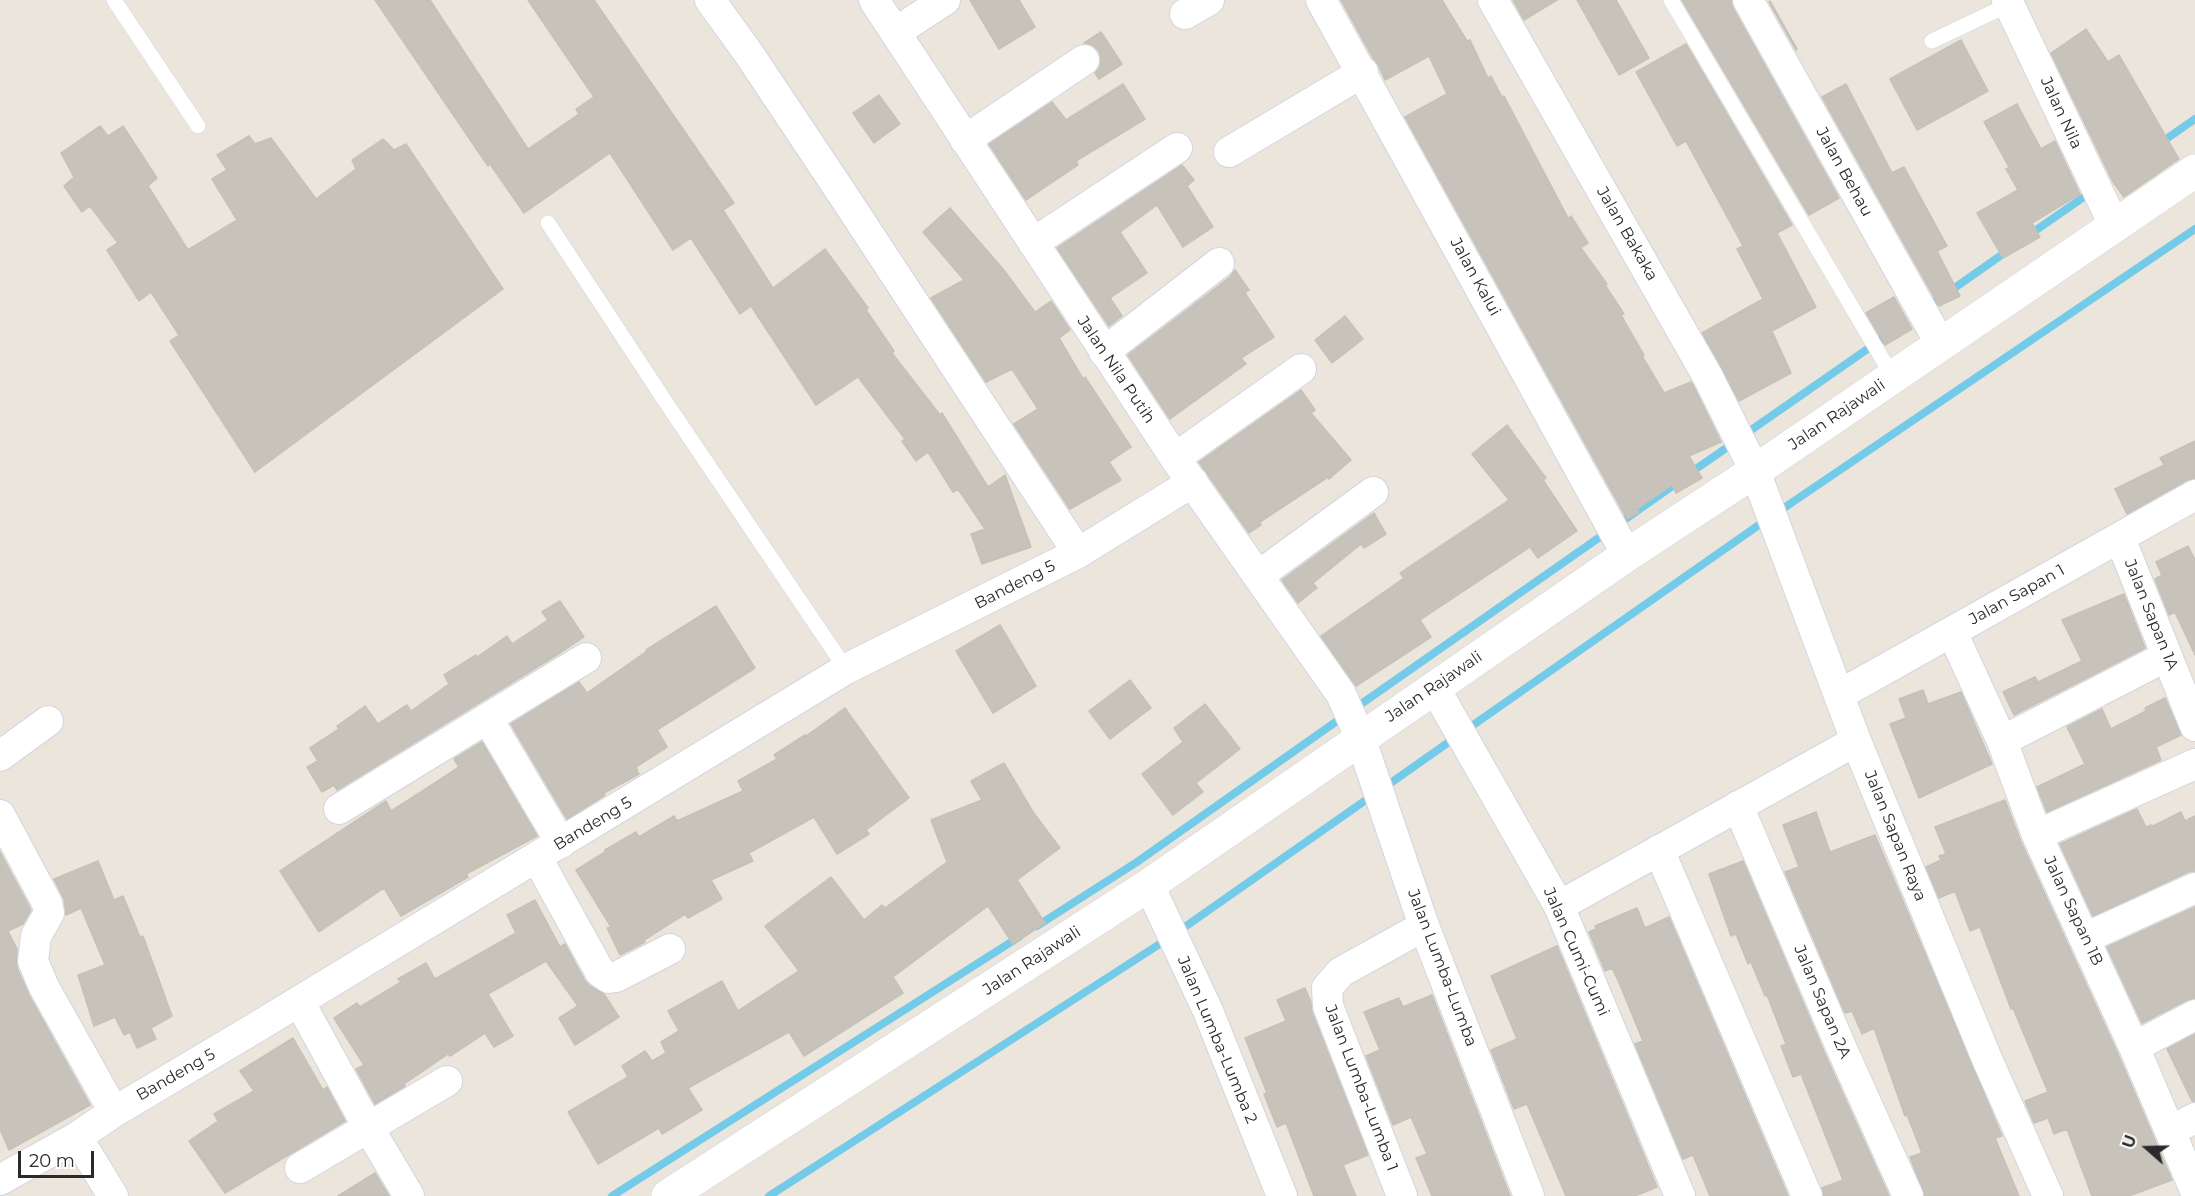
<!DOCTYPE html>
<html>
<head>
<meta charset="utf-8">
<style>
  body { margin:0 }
  #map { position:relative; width:2195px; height:1196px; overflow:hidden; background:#ebe5dc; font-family:Montserrat,sans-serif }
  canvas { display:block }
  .north { position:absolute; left:2117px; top:1118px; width:60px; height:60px; -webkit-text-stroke:4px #fff; paint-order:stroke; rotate:290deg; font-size:16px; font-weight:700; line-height:24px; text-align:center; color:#2a2a2a }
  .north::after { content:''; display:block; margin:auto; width:21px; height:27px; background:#2a2a2a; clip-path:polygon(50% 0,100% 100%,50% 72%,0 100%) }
  .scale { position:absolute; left:18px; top:1151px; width:76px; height:27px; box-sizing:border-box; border:3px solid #2a2a2a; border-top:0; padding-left:8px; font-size:18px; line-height:21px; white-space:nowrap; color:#2a2a2a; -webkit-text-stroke:4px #fff; paint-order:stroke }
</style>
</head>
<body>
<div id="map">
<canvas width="2195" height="1196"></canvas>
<div class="north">U</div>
<div class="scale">20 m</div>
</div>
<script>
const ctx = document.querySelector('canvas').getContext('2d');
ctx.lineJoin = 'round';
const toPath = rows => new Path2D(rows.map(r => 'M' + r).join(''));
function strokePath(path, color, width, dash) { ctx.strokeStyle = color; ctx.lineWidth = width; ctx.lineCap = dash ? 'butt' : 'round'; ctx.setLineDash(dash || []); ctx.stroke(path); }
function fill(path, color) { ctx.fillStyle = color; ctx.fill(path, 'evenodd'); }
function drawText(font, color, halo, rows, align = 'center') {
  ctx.font = font + ' Montserrat,sans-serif'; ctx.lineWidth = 4.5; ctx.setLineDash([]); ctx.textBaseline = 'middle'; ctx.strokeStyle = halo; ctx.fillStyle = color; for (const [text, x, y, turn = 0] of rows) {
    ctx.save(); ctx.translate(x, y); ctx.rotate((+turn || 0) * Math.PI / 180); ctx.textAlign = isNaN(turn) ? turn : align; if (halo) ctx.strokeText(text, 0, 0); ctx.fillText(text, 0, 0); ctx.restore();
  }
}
strokePath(toPath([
  [2159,144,2195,119],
  [2029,235,2091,192],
  [1926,308,2010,249],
  [1744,435,1889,334],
  [1690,473,1735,442],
  [1778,512,2195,229],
  [1617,525,1681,480],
  [1354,709,1607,532],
  [1466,730,1766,520],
  [1385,787,1456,737],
  [1037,926,1137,862,1344,716],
  [1179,931,1373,795],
  [612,1196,1019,937],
  [769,1196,1169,938]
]), '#74cbe9', 8);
const building = toPath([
  [375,0,430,0,528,149,579,114,576,109,594,97,528,0,594,0,734,203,723,210,773,288,825,249,868,308,866,310,894,351,892,353,940,415,942,413,988,487,1005,475,1031,547,982,564,971,534,985,529,958,489,953,492,928,452,916,461,902,441,905,439,858,377,816,405,751,306,740,314,691,238,673,250,610,153,524,213,490,164,488,166,375,0],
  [970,0,1019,0,1035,27,999,49,970,0],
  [1341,0,1442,0,1467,41,1470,40,1488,78,1491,76,1502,97,1504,96,1568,218,1571,216,1588,243,1581,248,1607,284,1605,285,1624,314,1621,315,1644,355,1642,356,1664,393,1691,382,1693,385,1721,442,1689,456,1702,478,1676,493,1672,485,1637,509,1639,512,1627,519,1405,117,1447,94,1429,56,1385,80,1378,64,1373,58,1341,0],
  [1513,0,1557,0,1524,20,1513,0],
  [1577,0,1616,0,1649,58,1619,75,1577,0],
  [1682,0,1731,0,1733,8,1839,198,1809,215,1682,0],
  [1770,1,1797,49,1796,50,1769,2,1770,1],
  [2086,29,2108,62,2119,55,2179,159,2124,197,2113,182,2051,53,2086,29],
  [1101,32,1122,64,1099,79,1095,73,1100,67,1101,59,1099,51,1092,45,1084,43,1101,32],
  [1961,40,1988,91,1917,130,1890,79,1961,40],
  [1686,44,1792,225,1777,233,1816,307,1772,331,1791,373,1739,401,1702,333,1763,299,1737,249,1743,246,1686,141,1677,146,1636,72,1686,44],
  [1123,84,1145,119,1076,161,1078,165,1026,200,989,144,1052,102,1066,120,1123,84],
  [1846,84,1892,173,1904,167,1947,246,1937,251,1960,296,1939,306,1822,97,1846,84],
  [879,95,900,124,874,143,853,113,879,95],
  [2017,104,2041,149,2055,141,2080,194,2032,223,2040,237,2003,258,1977,213,2018,190,2006,169,2009,167,1984,122,2017,104],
  [100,126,108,136,123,126,157,178,148,186,188,250,237,220,212,179,227,170,217,155,249,136,255,144,271,138,316,199,356,169,352,160,383,139,394,150,406,144,503,289,255,472,170,341,179,335,151,292,139,301,107,250,118,243,90,206,82,212,64,186,74,177,61,153,100,126],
  [1182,165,1194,180,1187,186,1213,227,1183,247,1157,205,1120,232,1147,273,1110,298,1122,316,1109,326,1057,248,1182,165],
  [950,208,1003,269,1035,312,1051,301,1070,330,1059,338,1083,379,1085,377,1131,447,1109,462,1121,480,1070,509,1014,424,1038,409,1012,369,986,382,931,298,964,280,923,232,950,208],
  [1235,270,1249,290,1245,293,1274,337,1241,358,1246,364,1170,419,1128,355,1230,277,1235,270],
  [1894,297,1912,329,1885,345,1866,313,1894,297],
  [1345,316,1363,339,1332,363,1315,340,1345,316],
  [1301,390,1315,410,1311,413,1351,460,1329,479,1328,477,1260,522,1261,525,1249,533,1199,462,1301,390],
  [1507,425,1546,478,1543,480,1577,531,1538,558,1530,547,1420,620,1431,637,1356,686,1321,636,1404,578,1400,573,1509,500,1472,454,1507,425],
  [2195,441,2195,478,2187,480,2127,514,2115,489,2164,465,2160,458,2195,441],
  [1374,513,1386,534,1364,548,1361,544,1313,583,1317,588,1298,603,1282,580,1374,513],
  [2188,546,2195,560,2195,655,2175,612,2169,615,2155,579,2162,575,2156,562,2188,546],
  [2124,594,2145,648,2014,715,2003,692,2035,677,2038,682,2082,661,2062,620,2124,594],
  [560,601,584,637,560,653,337,790,334,785,322,792,307,767,318,761,310,748,339,729,337,726,365,706,378,724,407,705,411,711,449,684,444,675,476,655,477,657,507,636,512,644,548,620,542,612,560,601],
  [716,606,755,668,657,730,667,747,636,767,639,774,604,793,605,795,567,819,511,724,579,682,587,693,647,651,646,650,716,606],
  [1000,625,1036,686,993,713,956,651,1000,625],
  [1130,680,1151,708,1110,739,1089,711,1130,680],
  [1923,690,1928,704,1961,692,1992,764,1919,798,1890,724,1906,718,1899,699,1923,690],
  [2165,698,2181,735,2156,747,2161,760,2047,812,2037,787,2085,764,2067,727,2102,709,2111,729,2146,711,2145,708,2165,698],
  [1205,704,1240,749,1196,783,1203,792,1173,815,1142,774,1183,742,1174,728,1205,704],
  [845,708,909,798,866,830,869,834,837,854,814,817,749,853,753,861,711,880,722,899,688,918,685,914,644,940,645,942,620,955,607,928,611,927,576,870,605,852,605,850,636,832,639,837,674,816,677,821,743,791,738,781,777,759,774,755,805,735,806,736,845,708],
  [482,742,537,836,466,874,468,877,401,916,384,888,319,932,280,871,386,801,391,811,424,790,459,767,454,759,482,742],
  [1004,763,1033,812,1060,848,1017,880,1045,923,1013,944,988,906,893,977,903,993,804,1056,789,1032,688,1088,702,1110,662,1134,659,1128,598,1164,568,1112,628,1077,622,1066,645,1051,652,1061,666,1053,661,1042,679,1031,668,1011,722,981,738,1011,799,971,765,926,831,877,864,920,882,905,885,908,947,862,931,820,982,800,971,781,1004,763],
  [2005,800,2021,842,2118,1054,2172,1180,2129,1196,2092,1196,2067,1129,2054,1134,2048,1118,2034,1123,2025,1101,2048,1092,2013,1008,2011,1009,1980,927,1970,931,1955,891,1939,898,1926,867,1941,860,1939,856,1946,854,1935,827,2005,800],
  [2137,809,2146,827,2152,825,2153,826,2181,812,2185,821,2195,816,2195,871,2188,872,2093,916,2060,844,2137,809],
  [1816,812,1830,852,1875,835,2002,1136,1995,1138,2019,1196,1925,1196,1910,1157,1922,1153,1907,1115,1905,1116,1874,1028,1862,1034,1852,1011,1845,1013,1785,872,1799,867,1783,825,1816,812],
  [0,852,31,910,23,924,8,931,17,949,17,968,29,995,90,1105,9,1150,0,1129,0,852],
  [98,861,114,900,123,896,140,937,143,936,172,1016,151,1028,156,1039,137,1048,130,1032,124,1035,115,1017,94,1026,78,975,105,965,81,908,66,915,64,899,54,879,98,861],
  [1743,861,1825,1054,1889,1196,1824,1196,1822,1188,1843,1180,1801,1074,1793,1077,1781,1046,1786,1044,1767,995,1765,996,1751,962,1748,964,1736,934,1731,936,1709,874,1743,861],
  [535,900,560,947,565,944,585,981,590,986,604,994,619,1017,575,1045,559,1018,578,1006,546,961,488,994,513,1036,494,1047,485,1033,450,1056,448,1054,404,1084,405,1086,375,1104,356,1069,364,1065,334,1018,357,1003,360,1007,401,982,398,979,426,963,435,979,516,933,507,915,535,900],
  [2195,907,2195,998,2187,1000,2142,1023,2107,947,2195,907],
  [1637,908,1645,928,1669,917,1788,1196,1710,1196,1693,1155,1683,1159,1635,1044,1643,1041,1620,985,1612,968,1605,971,1589,932,1596,929,1595,926,1637,908],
  [1557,946,1657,1187,1635,1196,1566,1196,1527,1104,1514,1109,1491,1050,1517,1039,1491,976,1557,946],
  [1305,988,1311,1002,1312,1012,1368,1155,1343,1165,1356,1196,1314,1196,1286,1123,1277,1127,1264,1094,1267,1093,1245,1038,1286,1021,1277,1000,1305,988],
  [1432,995,1510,1196,1432,1196,1416,1158,1427,1154,1411,1117,1393,1125,1366,1056,1380,1050,1364,1012,1399,998,1403,1007,1432,995],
  [2195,1034,2195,1101,2192,1101,2167,1049,2195,1034],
  [293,1038,323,1090,327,1087,345,1121,225,1193,189,1141,218,1121,214,1114,254,1091,240,1071,293,1038],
  [375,1173,389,1196,338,1196,375,1173]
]);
fill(building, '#c7c3bb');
strokePath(building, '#c6c1b6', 1.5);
const lane = toPath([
  [114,0,198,126],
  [1671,0,1893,377],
  [1932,41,2010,4],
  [548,223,667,404,846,669]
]);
const street = toPath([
  [710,0,749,54,843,195,1078,553],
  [874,0,1175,458,1341,694,1360,737,1424,926,1529,1196],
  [1321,0,1627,555],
  [1493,0,1708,377,1755,471,1856,741,1987,1059,2048,1196],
  [1748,0,1940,343],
  [2007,0,2115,227],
  [1185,14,1209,0],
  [896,32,945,0],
  [965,140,1084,60],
  [1229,152,1363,72],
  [1033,243,1177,148],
  [1104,352,1219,263],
  [1175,458,1301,369],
  [2120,538,2195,726],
  [1258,576,1373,492],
  [1952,632,2002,741,2037,835,2134,1047,2195,1190],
  [1434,687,1559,906,1680,1196],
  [1839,695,2195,495],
  [488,719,561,843],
  [2002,741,2167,656],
  [0,756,48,721],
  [1738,806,1841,1047,1908,1196],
  [339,809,586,658],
  [0,815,47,903,49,913,36,936,33,961,44,987,114,1112],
  [2037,835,2195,764],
  [1659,850,1807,1196],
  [537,858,600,972,609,978,616,977,670,949],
  [1149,885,1208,1011,1282,1196],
  [1559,906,1856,741],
  [2085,938,2195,888],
  [299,1001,368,1127,409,1196],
  [2134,1047,2195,1015],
  [2170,1131,2195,1118],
  [77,1137,113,1196],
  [300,1168,447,1081],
  [0,1180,77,1137,114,1112,255,1028,846,669,1078,553,1193,482],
  [1402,1196,1328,1006,1327,988,1341,972,1424,926]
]);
const secondary = toPath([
  [668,1196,1149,885,1627,555,1755,471,2195,171]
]);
strokePath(lane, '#d2d5e2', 16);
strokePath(street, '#d2d5e2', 32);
strokePath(secondary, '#d2d5e2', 34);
strokePath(lane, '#fff', 15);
strokePath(street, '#fff', 30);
strokePath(secondary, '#fff', 33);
drawText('16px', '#2a2a2a', '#fff', [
  ["Jalan Nila",2061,113,65],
  ["Jalan Behau",1844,172,61],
  ["Jalan Bakaka",1627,234,60],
  ["Jalan Kalui",1475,277,61],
  ["Jalan Nila Putih",1116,370,56],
  ["Jalan Rajawali",1837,415,-34],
  ["Bandeng 5",1015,585,-27],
  ["Jalan Sapan 1",2017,595,-29],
  ["Jalan Sapan 1A",2151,615,68],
  ["Jalan Rajawali",1434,687,-34],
  ["Bandeng 5",593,824,-31],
  ["Jalan Sapan Raya",1895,836,68],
  ["Jalan Sapan 1B",2073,911,65],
  ["Jalan Cumi-Cumi",1576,952,66],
  ["Jalan Rajawali",1032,961,-33],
  ["Jalan Lumba-Lumba",1442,968,69],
  ["Jalan Sapan 2A",1822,1002,67],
  ["Jalan Lumba-Lumba 2",1217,1040,67],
  ["Bandeng 5",176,1075,-30],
  ["Jalan Lumba-Lumba 1",1361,1088,69]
]);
</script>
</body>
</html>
